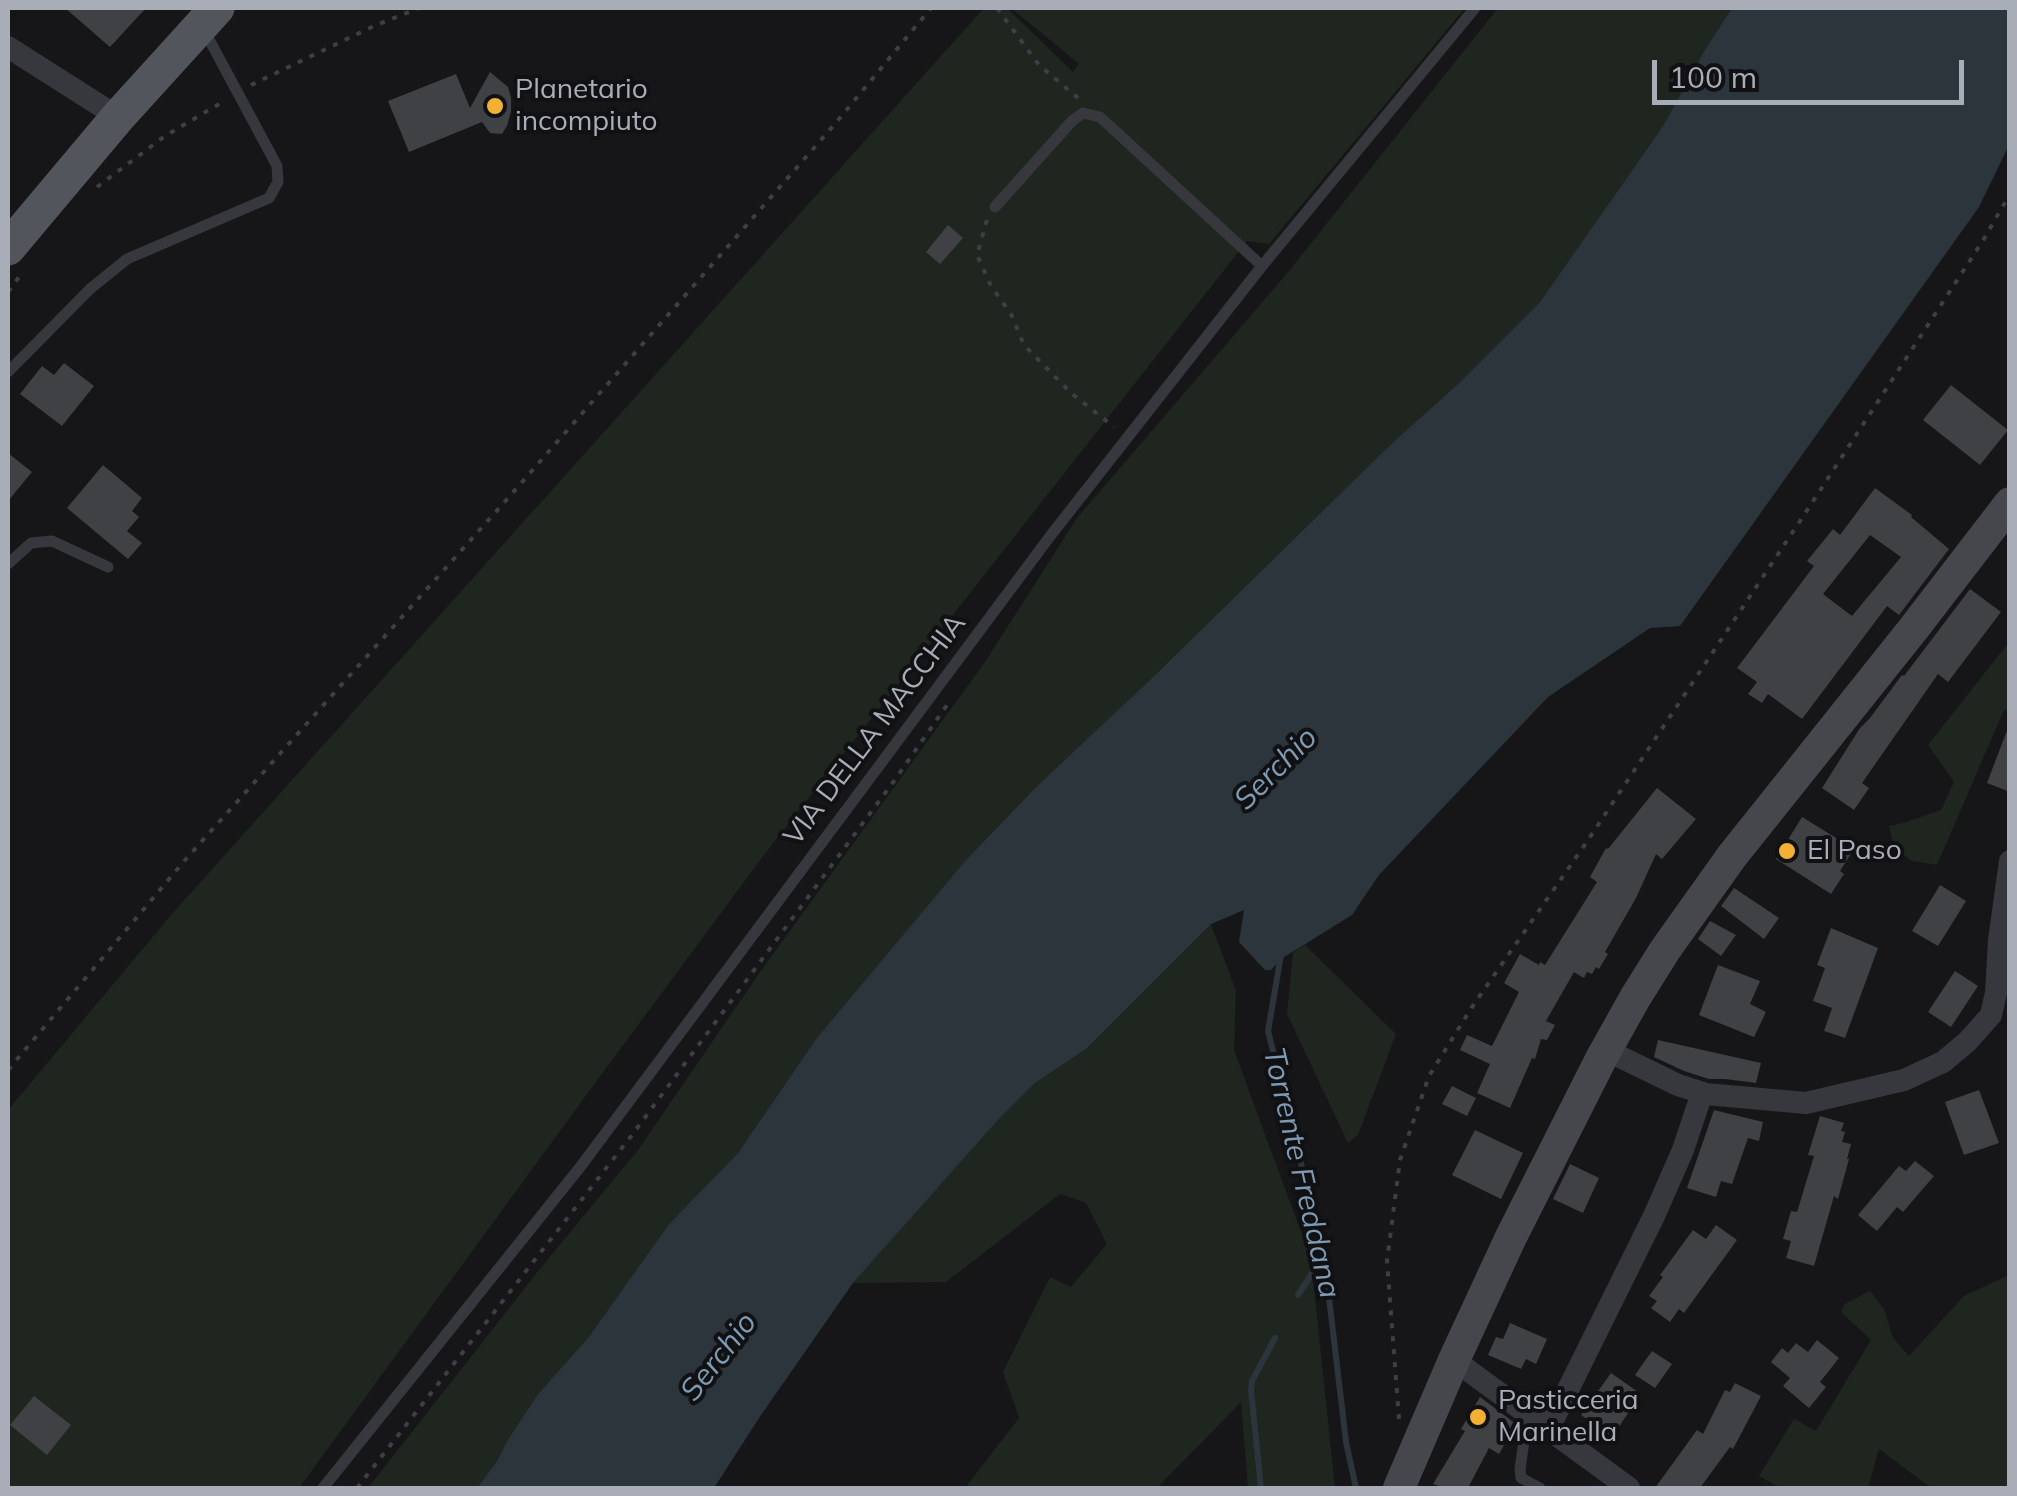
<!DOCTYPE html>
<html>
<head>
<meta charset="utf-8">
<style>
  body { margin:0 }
  #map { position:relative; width:2017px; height:1496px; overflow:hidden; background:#161618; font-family:Mulish,sans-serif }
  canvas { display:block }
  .frame { position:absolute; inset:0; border:10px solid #a8adb8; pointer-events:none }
  .scale { position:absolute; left:1652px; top:60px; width:312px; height:45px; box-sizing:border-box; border:5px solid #a8adb8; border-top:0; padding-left:12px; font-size:30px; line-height:35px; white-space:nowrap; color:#a8adb8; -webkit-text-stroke:8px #111113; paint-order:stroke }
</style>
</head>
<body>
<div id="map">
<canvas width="2017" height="1496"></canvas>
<div class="frame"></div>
<div class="scale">100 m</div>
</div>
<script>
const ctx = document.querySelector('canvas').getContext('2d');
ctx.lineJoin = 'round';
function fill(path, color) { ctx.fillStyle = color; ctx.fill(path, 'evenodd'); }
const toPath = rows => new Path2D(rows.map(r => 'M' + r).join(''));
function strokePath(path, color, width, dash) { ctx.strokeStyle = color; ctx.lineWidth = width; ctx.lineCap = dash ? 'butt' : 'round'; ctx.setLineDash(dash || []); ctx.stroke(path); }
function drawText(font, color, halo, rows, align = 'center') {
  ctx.font = font + ' Mulish,sans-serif'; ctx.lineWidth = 8; ctx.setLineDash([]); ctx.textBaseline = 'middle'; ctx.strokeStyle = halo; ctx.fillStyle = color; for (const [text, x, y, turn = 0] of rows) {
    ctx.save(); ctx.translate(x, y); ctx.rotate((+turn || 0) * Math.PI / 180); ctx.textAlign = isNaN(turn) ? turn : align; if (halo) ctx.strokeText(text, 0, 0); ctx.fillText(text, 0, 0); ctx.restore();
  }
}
fill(toPath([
  [984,8,1007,8,1073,72,1079,64,1011,8,1465,8,1269,244,1247,241,767,851,601,1075,299,1488,8,1488,8,1110,171,915],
  [1498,8,1732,8,1706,48,1663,126,1540,302,1459,383,1390,445,1153,677,1037,786,965,861,816,1039,738,1153,669,1224,588,1338,538,1394,507,1441,497,1461,477,1488,368,1488,539,1270,638,1150,760,972,985,662,1077,518,1289,271],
  [2009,642,2009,709,2004,710,1937,865,1912,861,1894,848,1889,826,1906,822,1941,810,1954,782,1928,745],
  [1211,924,1236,991,1234,1050,1311,1259,1335,1488,1248,1488,1241,1402,1157,1488,965,1488,1019,1418,1003,1372,1050,1277,1071,1287,1107,1244,1086,1203,1060,1194,946,1282,853,1283,998,1120,1035,1083,1086,1049],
  [1305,945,1396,1034,1358,1135,1348,1143,1287,1014,1293,952],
  [2009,1275,2009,1488,1931,1488,1879,1449,1868,1488,1780,1488,1759,1476,1794,1419,1816,1431,1871,1340,1841,1312,1845,1304,1870,1291,1884,1309,1893,1338,1909,1356,1964,1296]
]), '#1e261f');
fill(toPath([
  [1732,8,2009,8,2009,145,1979,207,1680,626,1650,628,1548,697,1379,875,1352,915,1281,959,1271,970,1265,970,1239,942,1244,910,1211,924,1086,1049,1035,1083,998,1120,853,1283,761,1415,714,1488,477,1488,497,1461,507,1441,538,1394,588,1338,669,1224,738,1153,816,1039,965,861,1037,786,1153,677,1390,445,1459,383,1540,302,1663,126,1706,48]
]), '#2c353c');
strokePath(toPath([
  [1281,955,1268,1031,1324,1255,1346,1442,1356,1488],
  [1298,1295,1324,1255],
  [1261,1488,1251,1390,1252,1381,1275,1338]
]), '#2c353c', 6);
fill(toPath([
  [65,8,146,8,110,47],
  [490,72,508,87,511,98,511,111,507,126,502,134,490,133,482,122,409,152,388,101,456,74,470,108],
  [948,225,963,238,940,264,926,252],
  [64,363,94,386,62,426,20,394,42,366,54,375],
  [1951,385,2008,430,1980,465,1923,420],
  [8,453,32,472,8,501],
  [103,465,142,498,132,511,139,517,127,531,142,543,128,559,67,508],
  [1875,488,1912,515,1911,517,1949,549,1899,615,1887,606,1802,719,1768,694,1762,703,1748,694,1757,682,1737,668,1814,566,1807,561,1833,529,1840,535],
  [1870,535,1901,557,1852,616,1823,594],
  [1970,589,2001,612,1948,682,1938,674,1862,783,1869,788,1854,810,1822,788,1860,728,1870,718,1902,675,1904,676],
  [2008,728,2010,729,2010,792,1987,783],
  [1657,788,1696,819,1662,859,1656,854,1636,898,1605,952,1608,954,1599,969,1596,967,1592,974,1587,972,1584,978,1574,972,1546,1021,1555,1025,1547,1040,1541,1039,1535,1059,1532,1058,1510,1108,1477,1093,1490,1064,1460,1050,1467,1035,1492,1046,1519,992,1504,983,1520,954,1539,965,1540,962,1545,965,1597,882,1590,877,1606,848,1608,849],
  [1802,817,1854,849,1840,871,1844,874,1831,894,1776,859],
  [1940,885,1966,901,1938,946,1912,931],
  [1734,888,1779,918,1764,939,1721,906],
  [1710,921,1736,935,1721,956,1698,939],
  [1831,928,1878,948,1845,1038,1824,1031,1832,1008,1813,1001,1825,968,1817,965],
  [1718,965,1760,981,1750,1004,1766,1012,1754,1037,1699,1015],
  [1955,971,1978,986,1951,1027,1928,1012],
  [1658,1040,1761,1063,1756,1083,1725,1079,1709,1079,1684,1071,1654,1057],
  [1452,1086,1476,1098,1467,1116,1442,1104],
  [1979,1090,1999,1143,1964,1155,1945,1102],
  [1714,1110,1763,1122,1759,1141,1748,1138,1732,1184,1721,1181,1716,1197,1687,1188],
  [1820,1116,1844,1123,1841,1131,1845,1132,1842,1142,1851,1144,1847,1159,1849,1159,1838,1199,1834,1196,1814,1266,1786,1258,1791,1241,1783,1239,1791,1211,1797,1212,1814,1156,1808,1155],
  [1475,1130,1523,1153,1501,1199,1452,1175],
  [1915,1161,1934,1176,1903,1212,1897,1207,1877,1231,1858,1215,1899,1166,1906,1171],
  [1570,1164,1599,1178,1583,1213,1553,1199],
  [1716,1225,1737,1240,1684,1313,1679,1309,1670,1322,1651,1308,1657,1301,1649,1296,1663,1277,1660,1275,1693,1230,1706,1239],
  [1510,1323,1547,1339,1536,1364,1526,1359,1521,1369,1488,1355,1496,1337,1503,1339],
  [1817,1340,1839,1358,1820,1382,1826,1387,1809,1408,1783,1386,1790,1378,1771,1362,1782,1348,1788,1353,1796,1343,1808,1352],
  [1652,1351,1672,1364,1655,1388,1635,1375],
  [1611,1373,1641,1394,1612,1437,1581,1415],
  [1735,1383,1761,1396,1733,1449,1730,1447,1700,1488,1655,1488,1697,1430,1703,1434,1725,1390,1730,1392],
  [34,1396,71,1425,47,1455,10,1425],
  [1480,1397,1516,1424,1499,1454,1489,1448,1468,1488,1444,1488,1433,1484,1465,1431,1461,1429]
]), '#404145');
strokePath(toPath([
  [997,8,1039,65,1078,98],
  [251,85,374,26,419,8],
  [97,187,165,136,226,100],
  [987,220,977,255,991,286,1011,314,1024,345,1071,393,1114,427],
  [8,292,22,273],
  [8,1070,186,859,509,497,834,125,931,8],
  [1399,1419,1387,1261,1400,1160,1429,1076,1472,1007,1584,846,1804,515,1982,242,2010,194],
  [357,1488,632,1135,894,781,947,705]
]), '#3d3f44', 4, [5, 8]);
strokePath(toPath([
  [995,207,1072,121,1083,113,1100,117,1262,266],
  [8,372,90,289,127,259,269,198,278,182,277,166,203,28],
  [8,564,31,543,52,541,108,567],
  [1531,1417,1525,1434,1520,1469,1521,1478,1540,1488],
  [323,1488,581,1166,1051,535,1262,266,1475,8]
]), '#37383d', 11);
strokePath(toPath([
  [8,47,118,117],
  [1606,1050,1678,1085,1706,1094,1806,1103,1904,1080,1943,1062,1967,1042,1991,1015,1996,993,1999,940,2010,861],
  [1454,1360,1629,1488],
  [1548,1430,1654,1216,1683,1150,1702,1093]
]), '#37383d', 22);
strokePath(toPath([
  [1399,1488,1454,1360,1511,1237,1602,1057,1635,998,1665,950,1732,856,1914,628,2010,503]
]), '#45474d', 32);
strokePath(toPath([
  [8,248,118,117,217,8]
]), '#53555c', 35);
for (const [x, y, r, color] of [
  [495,106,10,"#f2b134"],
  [1787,851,10,"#f2b134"],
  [1478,1417,10,"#f2b134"]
]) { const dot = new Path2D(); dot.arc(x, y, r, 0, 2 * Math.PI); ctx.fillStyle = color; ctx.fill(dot); strokePath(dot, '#111113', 4); }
drawText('28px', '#a8adb8', '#111113', [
  ["Planetario",515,90],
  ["incompiuto",515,122],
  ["El Paso",1807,851],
  ["Pasticceria",1498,1401],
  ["Marinella",1498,1433]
], 'left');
drawText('28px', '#a8adb8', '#111113', [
  ["VIA DELLA MACCHIA",875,730,-53]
]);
drawText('italic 30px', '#7f9bb3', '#111113', [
  ["Serchio",1276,769,-45],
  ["Torrente Freddana",1301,1173,77],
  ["Serchio",719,1357,-52]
]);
</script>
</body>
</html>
